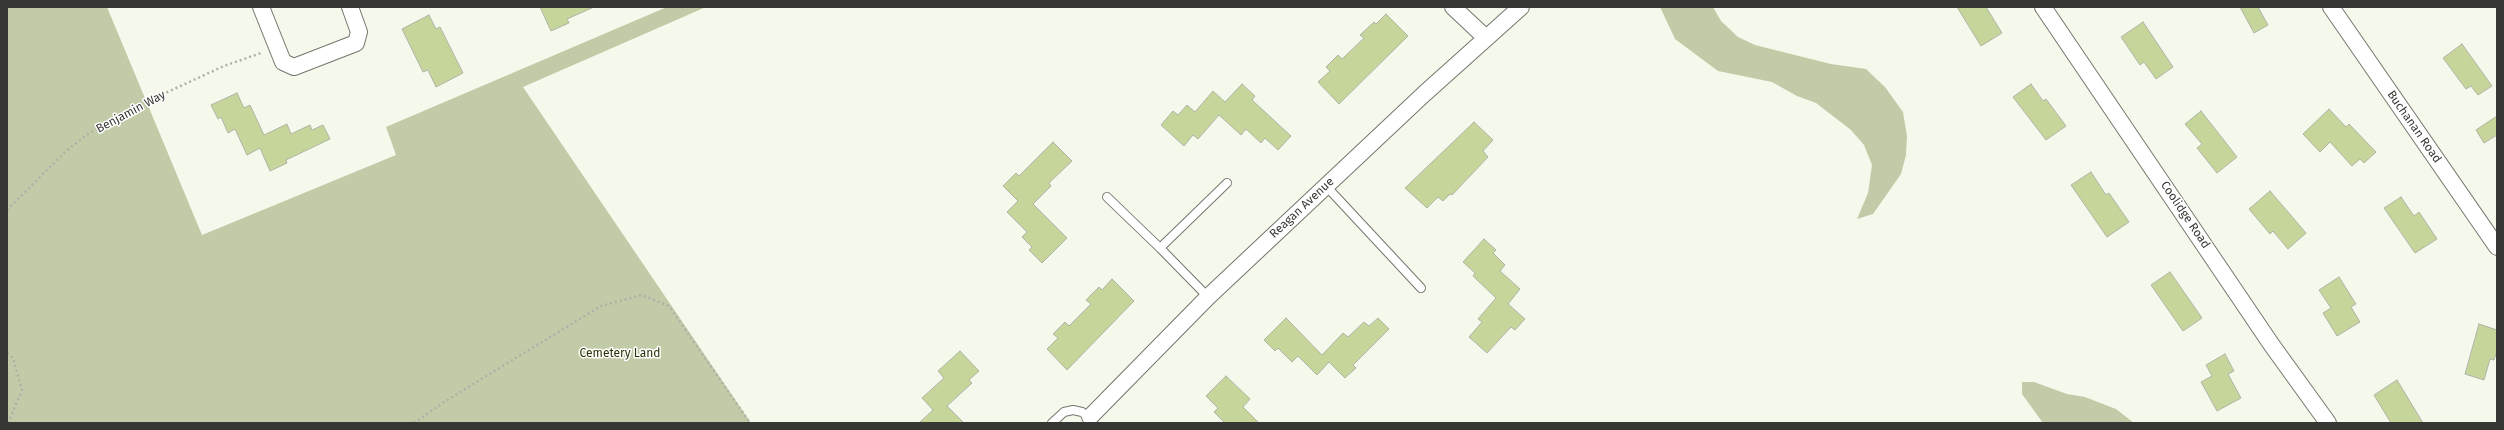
<!DOCTYPE html>
<html>
<head>
<meta charset="utf-8">
<style>
  body { margin:0 }
  #map { position:relative; width:2504px; height:430px; overflow:hidden; background:#f5f9ec; font-family:"Fira Sans",sans-serif }
  canvas { display:block }
  .frame { position:absolute; inset:0; border:8px solid #373834; pointer-events:none }
</style>
</head>
<body>
<div id="map">
<canvas width="2504" height="430"></canvas>
<div class="frame"></div>
</div>
<script>
const ctx = document.querySelector('canvas').getContext('2d');
ctx.lineJoin = 'round';
function fill(path, color) { ctx.fillStyle = color; ctx.fill(path, 'evenodd'); }
const toPath = rows => new Path2D(rows.map(r => 'M' + r).join(''));
function strokePath(path, color, width, dash) { ctx.strokeStyle = color; ctx.lineWidth = width; ctx.lineCap = dash ? 'butt' : 'round'; ctx.setLineDash(dash || []); ctx.stroke(path); }
function drawText(font, color, halo, rows, align = 'center') {
  ctx.font = font + ' "Fira Sans",sans-serif'; ctx.lineWidth = 3; ctx.setLineDash([]); ctx.textBaseline = 'middle'; ctx.strokeStyle = halo; ctx.fillStyle = color; for (const [text, x, y, turn = 0] of rows) {
    ctx.save(); ctx.translate(x, y); ctx.rotate((+turn || 0) * Math.PI / 180); ctx.textAlign = isNaN(turn) ? turn : align; if (halo) ctx.strokeText(text, 0, 0); ctx.fillText(text, 0, 0); ctx.restore();
  }
}
fill(toPath([
  [7,7,107,7,202,235,396,155,386,127,667,7,706,7,523,87,751,423,7,423],
  [1660,7,1713,7,1721,21,1738,37,1755,45,1831,64,1866,69,1885,87,1903,112,1907,136,1906,155,1901,174,1873,214,1857,219,1868,193,1872,165,1864,145,1851,130,1816,103,1797,96,1772,82,1718,71,1675,39],
  [2022,382,2034,382,2067,394,2085,397,2116,409,2134,423,2043,423,2022,394]
]), '#c1cba7');
const building = toPath([
  [540,7,594,7,567,19,569,23,551,31,540,7],
  [1957,7,1986,7,2002,33,1981,46,1957,7],
  [2240,7,2258,7,2268,25,2254,33,2240,7],
  [1386,14,1408,36,1339,104,1318,82,1330,71,1326,67,1338,55,1342,59,1364,38,1360,35,1374,22,1376,24,1386,14],
  [429,15,436,29,440,27,463,73,436,87,428,70,423,72,402,29,429,15],
  [2143,22,2173,67,2156,79,2144,62,2140,65,2121,37,2143,22],
  [2462,44,2492,86,2478,95,2471,86,2466,89,2443,58,2462,44],
  [1242,84,1255,96,1252,100,1291,136,1278,150,1265,138,1261,143,1246,129,1241,135,1219,115,1198,139,1193,135,1184,146,1161,125,1173,111,1178,115,1187,105,1195,112,1213,91,1225,102,1242,84],
  [2031,84,2043,101,2046,99,2066,126,2046,140,2013,97,2031,84],
  [237,93,244,108,250,105,264,135,287,124,291,134,310,125,312,130,323,125,330,139,286,160,287,163,270,171,260,148,247,155,235,129,228,133,221,117,218,119,211,105,237,93],
  [2329,109,2346,127,2349,124,2376,152,2364,163,2360,159,2352,166,2330,142,2320,152,2303,134,2329,109],
  [2201,111,2237,157,2217,173,2197,148,2202,144,2185,124,2201,111],
  [2497,116,2497,135,2484,143,2476,130,2497,116],
  [1474,122,1493,140,1483,151,1488,157,1452,195,1450,194,1443,201,1438,197,1427,208,1405,188,1474,122],
  [1053,142,1072,161,1049,183,1051,186,1033,204,1067,238,1042,263,1029,250,1032,247,1022,237,1027,232,1007,212,1018,201,1003,186,1016,173,1019,176,1053,142],
  [2091,172,2106,195,2109,193,2129,222,2107,237,2071,185,2091,172],
  [2270,191,2306,233,2288,249,2273,231,2270,234,2249,209,2270,191],
  [2401,197,2414,216,2419,212,2437,239,2415,253,2384,208,2401,197],
  [1484,239,1496,250,1493,253,1505,265,1500,271,1520,289,1508,304,1525,319,1515,330,1511,327,1487,353,1469,337,1482,322,1478,319,1496,298,1473,276,1475,273,1463,262,1484,239],
  [2170,272,2202,318,2183,331,2151,285,2170,272],
  [2339,277,2356,304,2351,307,2360,322,2337,336,2323,313,2331,308,2319,290,2339,277],
  [1112,279,1134,301,1067,370,1047,349,1058,338,1053,334,1065,322,1069,326,1091,304,1086,300,1099,287,1102,290,1112,279],
  [1286,318,1322,355,1343,333,1348,337,1364,322,1369,326,1378,318,1389,329,1353,365,1356,368,1345,378,1329,362,1317,375,1298,356,1292,362,1278,348,1275,351,1264,340,1286,318],
  [2479,324,2497,330,2497,351,2494,360,2490,359,2484,380,2465,374,2479,324],
  [960,351,979,371,969,380,972,383,947,406,964,423,919,423,933,410,922,398,944,378,938,371,960,351],
  [2225,354,2234,371,2228,374,2241,398,2217,411,2201,382,2212,376,2206,365,2225,354],
  [1226,376,1250,399,1243,407,1259,423,1225,423,1214,412,1218,408,1206,396,1226,376],
  [2397,380,2423,423,2391,423,2374,395,2397,380]
]);
fill(building, '#c6d69b');
strokePath(building, '#afb3a7', 1);
const lane = toPath([
  [1326,186,1421,288],
  [1107,197,1160,248,1227,183],
  [1160,248,1208,297],
  [1052,423,1064,412,1073,410,1082,412,1091,419]
]);
const street = toPath([
  [261,7,283,62,294,67,356,43,359,32,350,7],
  [1453,7,1486,38],
  [2043,7,2271,344,2328,423],
  [2331,7,2497,247],
  [1090,417,1208,297,1424,94,1521,7]
]);
strokePath(lane, '#74776d', 10);
strokePath(street, '#74776d', 18);
strokePath(toPath([
  [7,210,66,151,88,134,148,101,224,66,261,53],
  [7,353,13,358,22,390,8,423],
  [414,423,447,400,601,306,642,295,669,306,750,423]
]), '#aeb1a7', 2.5, [2, 3]);
strokePath(lane, '#fff', 8);
strokePath(street, '#fff', 16);
drawText('12px', '#373834', '#fff', [
  ["Benjamin Way",131,112,-28],
  ["Buchanan Road",2414,127,55],
  ["Reagan Avenue",1302,208,-43],
  ["Coolidge Road",2185,215,56]
]);
drawText('12px', '#2a3305', '#fff', [
  ["Cemetery Land",620,354]
]);
</script>
</body>
</html>
